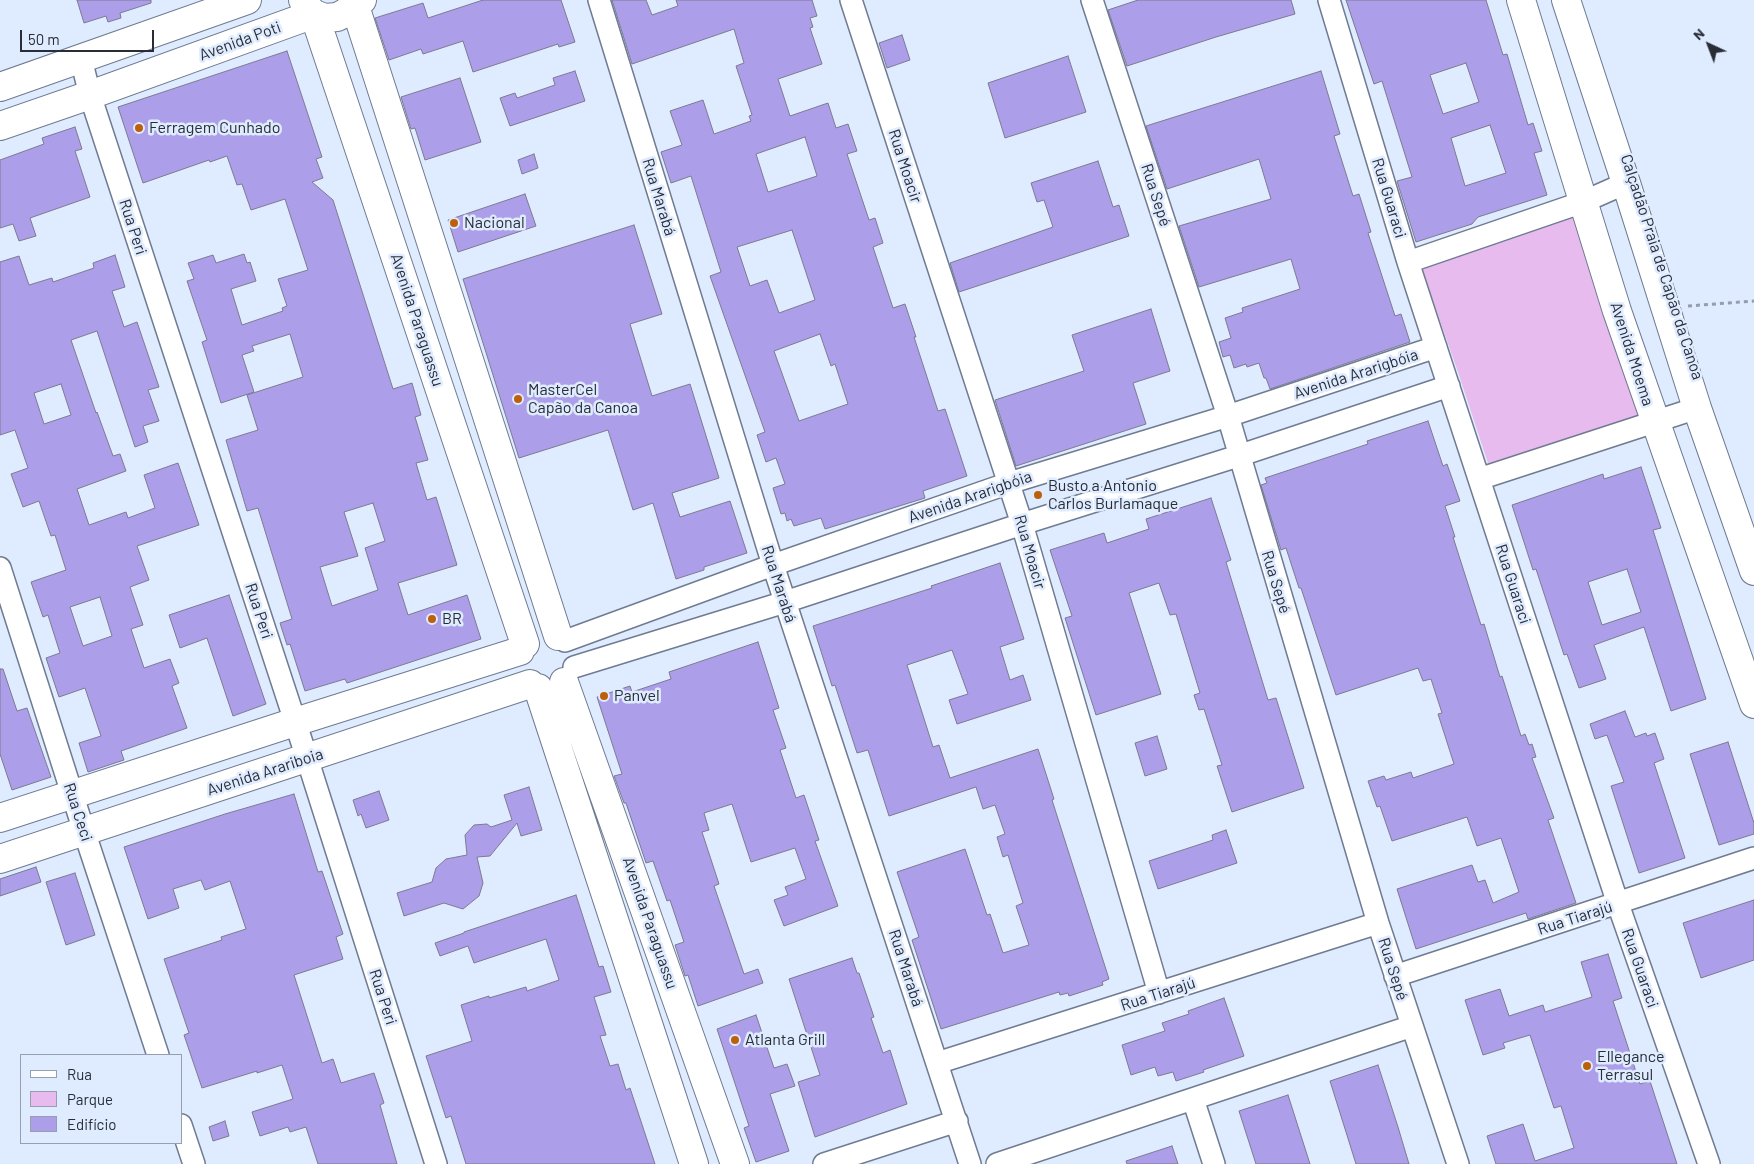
<!DOCTYPE html>
<html>
<head>
<meta charset="utf-8">
<style>
  body { margin:0 }
  #map { position:relative; width:1754px; height:1164px; overflow:hidden; background:#dfebff; font-family:Barlow,sans-serif }
  canvas { display:block }
  .legend { position:absolute; left:20px; top:1054px; width:162px; height:90px; box-sizing:border-box; background:#dfebff; border:1px solid #969faf; margin:0; padding:6px 9px; list-style:none; font-size:15px; color:#282d36 }
  .legend li { display:flex; align-items:center; gap:10px; height:25px }
  .legend b { width:25px; border:1px solid #969faf }
  .north { position:absolute; left:1684px; top:20px; width:50px; height:50px; -webkit-text-stroke:4px #dfebff; paint-order:stroke; rotate:317deg; font-size:14px; font-weight:700; line-height:20px; text-align:center; color:#282d36 }
  .north::after { content:''; display:block; margin:auto; width:18px; height:22px; background:#282d36; clip-path:polygon(50% 0,100% 100%,50% 72%,0 100%) }
  .scale { position:absolute; left:20px; top:30px; width:134px; height:22px; box-sizing:border-box; border:2px solid #282d36; border-top:0; padding-left:6px; font-size:15px; line-height:18px; white-space:nowrap; color:#282d36; -webkit-text-stroke:4px #dfebff; paint-order:stroke }
</style>
</head>
<body>
<div id="map">
<canvas width="1754" height="1164"></canvas>
<ul class="legend">
<li><b style="height:6px;background:#fff"></b>Rua</li>
<li><b style="height:14px;background:#e8bbee"></b>Parque</li>
<li><b style="height:14px;background:#ac9ee8"></b>Edifício</li>
</ul>
<div class="north">N</div>
<div class="scale">50 m</div>
</div>
<script>
const ctx = document.querySelector('canvas').getContext('2d');
ctx.lineJoin = 'round';
function fill(path, color) { ctx.fillStyle = color; ctx.fill(path, 'evenodd'); }
const toPath = rows => new Path2D(rows.map(r => 'M' + r).join(''));
function strokePath(path, color, width, dash) { ctx.strokeStyle = color; ctx.lineWidth = width; ctx.lineCap = dash ? 'butt' : 'round'; ctx.setLineDash(dash || []); ctx.stroke(path); }
function drawText(font, color, halo, rows, align = 'center') {
  ctx.font = font + ' Barlow,sans-serif'; ctx.lineWidth = 5; ctx.setLineDash([]); ctx.textBaseline = 'middle'; ctx.strokeStyle = halo; ctx.fillStyle = color; for (const [text, x, y, turn = 0] of rows) {
    ctx.save(); ctx.translate(x, y); ctx.rotate((+turn || 0) * Math.PI / 180); ctx.textAlign = isNaN(turn) ? turn : align; if (halo) ctx.strokeText(text, 0, 0); ctx.fillText(text, 0, 0); ctx.restore();
  }
}
fill(toPath([
  [1575,215,1646,416,1489,466,1458,372,1421,267]
]), '#e8bbee');
const building = toPath([
  [77,0,151,0,151,3,120,13,121,18,108,22,106,16,84,23,77,0],
  [483,0,561,0,575,42,559,47,558,44,473,72,463,41,423,54,421,49,389,60,375,18,423,3,428,18,483,0],
  [612,0,646,0,652,15,678,6,676,0,812,0,817,16,810,18,813,27,810,28,822,64,778,79,790,116,828,103,836,128,848,124,857,151,847,154,869,220,875,218,883,243,873,247,893,308,905,304,916,337,914,337,938,411,945,409,967,476,923,491,925,498,825,529,821,518,794,526,791,519,787,521,785,513,781,514,773,488,785,484,776,458,766,462,757,435,765,432,710,276,721,272,691,176,671,183,661,152,682,145,670,111,703,100,714,134,751,121,749,116,752,115,736,66,744,63,734,29,632,64,612,0],
  [805,137,817,176,768,192,756,154,805,137],
  [792,230,815,300,779,313,767,280,750,286,737,247,792,230],
  [820,334,831,366,835,364,848,404,799,421,774,351,820,334],
  [1138,0,1291,0,1295,14,1216,37,1127,66,1108,10,1138,0],
  [1346,0,1486,0,1503,55,1507,54,1528,125,1533,123,1542,151,1534,153,1547,195,1478,217,1472,224,1416,242,1397,181,1412,177,1382,81,1374,84,1346,0],
  [1466,63,1479,102,1443,114,1430,75,1466,63],
  [1490,125,1506,173,1465,186,1451,138,1490,125],
  [902,35,910,60,887,68,879,43,902,35],
  [287,51,322,157,316,159,323,178,312,182,333,200,393,389,412,383,421,415,415,417,428,460,416,463,427,500,436,497,457,565,398,583,408,615,467,595,481,639,347,683,345,679,305,691,290,644,287,645,280,623,292,619,258,508,247,511,226,440,258,430,247,395,303,377,290,334,252,346,254,351,242,355,254,392,221,403,202,342,207,340,187,281,194,279,188,263,213,255,216,263,244,254,247,263,250,262,256,281,231,289,242,325,283,311,282,308,287,306,278,279,308,270,285,199,251,210,242,184,237,185,227,156,210,162,209,160,143,183,118,107,287,51],
  [373,503,385,541,365,548,378,590,332,606,320,567,358,556,344,512,373,503],
  [1068,56,1086,112,1005,138,988,83,1068,56],
  [575,71,585,101,510,126,500,98,515,93,517,98,555,85,553,78,575,71],
  [1321,71,1340,134,1334,136,1353,196,1359,194,1371,232,1368,233,1395,316,1401,314,1410,342,1270,389,1266,378,1264,378,1259,363,1247,367,1246,364,1234,368,1230,355,1223,357,1219,342,1231,338,1225,318,1243,312,1242,308,1300,289,1291,259,1199,287,1179,226,1271,199,1259,159,1167,189,1146,126,1321,71],
  [460,78,481,142,425,160,415,128,411,129,401,97,460,78],
  [75,127,82,149,75,151,90,197,30,218,36,236,19,241,13,224,0,228,0,160,44,144,42,138,75,127],
  [534,154,538,168,522,174,518,160,534,154],
  [1098,161,1113,207,1119,205,1129,236,959,292,950,263,1053,227,1044,200,1037,202,1031,183,1098,161],
  [525,194,536,226,458,252,448,220,525,194],
  [634,225,662,314,630,324,652,396,690,384,719,478,672,493,680,517,730,501,747,553,704,567,704,570,676,579,653,503,633,510,608,430,519,458,463,279,634,225],
  [115,255,125,287,112,291,124,327,137,322,159,387,148,390,159,421,143,426,148,442,135,447,97,331,71,340,96,413,97,412,113,456,120,454,126,471,77,489,89,525,126,512,128,518,155,508,144,475,178,463,199,525,137,546,149,580,130,587,143,625,131,629,144,668,170,659,179,683,172,686,187,728,121,751,124,760,88,772,79,743,101,736,85,688,59,697,46,658,60,653,48,615,43,617,31,582,66,570,55,535,51,536,39,501,23,507,11,474,28,468,15,430,0,435,0,262,19,256,29,285,52,278,53,282,94,268,93,263,115,255],
  [61,384,71,415,44,424,34,393,61,384],
  [100,597,112,636,83,646,70,607,100,597],
  [1151,309,1170,371,1133,383,1146,424,1016,466,995,400,1084,371,1072,335,1151,309],
  [1428,421,1443,466,1447,464,1460,501,1445,506,1455,537,1453,537,1481,625,1484,624,1500,677,1502,676,1521,736,1525,734,1529,745,1532,744,1536,757,1532,758,1554,818,1548,820,1576,903,1528,919,1526,913,1416,949,1397,889,1472,865,1478,882,1485,880,1493,903,1519,892,1501,838,1477,846,1467,817,1392,841,1380,806,1377,807,1368,781,1384,776,1386,780,1411,772,1413,778,1454,764,1438,714,1442,713,1431,679,1423,681,1418,668,1336,695,1301,588,1299,588,1286,548,1281,550,1261,485,1267,483,1265,478,1368,444,1367,441,1428,421],
  [1641,467,1661,528,1653,530,1706,699,1671,711,1644,627,1594,645,1606,679,1579,688,1567,654,1564,655,1536,569,1533,570,1512,505,1603,474,1604,479,1641,467],
  [1627,569,1641,612,1602,625,1588,582,1627,569],
  [1211,498,1231,560,1226,562,1268,700,1276,698,1304,788,1232,812,1217,766,1222,765,1204,709,1199,710,1194,695,1200,693,1176,614,1170,615,1159,583,1129,593,1161,694,1096,715,1065,618,1072,616,1050,550,1104,533,1107,543,1149,529,1146,519,1211,498],
  [1000,563,1024,639,1000,647,1010,680,1023,675,1031,700,957,724,949,700,968,694,952,650,907,665,933,747,939,745,950,778,1038,749,1054,799,1052,800,1109,979,1102,982,1103,985,1069,996,1068,993,1060,995,1059,992,941,1029,912,940,919,937,897,872,965,849,987,915,990,914,1003,953,1029,945,1016,906,1023,903,1008,855,1003,857,997,837,1005,834,995,805,983,809,976,787,889,816,868,750,857,753,835,685,832,686,813,626,932,588,931,586,1000,563],
  [229,595,266,704,233,716,207,638,180,648,169,615,229,595],
  [758,642,779,708,773,710,786,748,780,750,796,798,804,795,819,840,815,841,838,906,784,926,774,900,788,895,785,887,806,879,795,848,751,862,732,804,704,813,709,830,702,832,719,884,714,886,728,927,744,974,758,969,763,983,698,1006,688,975,685,976,675,945,684,942,670,900,667,901,653,861,646,863,626,803,624,803,614,776,622,774,597,697,630,686,632,692,671,679,669,672,758,642],
  [0,669,3,669,17,711,27,708,51,777,12,790,0,754,0,669],
  [1625,711,1635,737,1646,733,1647,736,1655,733,1664,759,1654,763,1685,858,1639,873,1611,786,1624,782,1607,735,1595,739,1590,724,1625,711],
  [1157,736,1167,769,1145,776,1135,743,1157,736],
  [1728,742,1754,823,1754,834,1719,845,1690,754,1728,742],
  [529,787,542,830,521,836,517,823,490,856,477,857,483,883,479,896,463,909,444,903,404,916,397,893,432,882,436,868,446,859,467,855,465,835,474,825,487,824,491,827,512,820,504,795,529,787],
  [379,791,389,820,366,828,361,814,358,816,353,800,379,791],
  [294,794,318,872,322,871,343,934,336,937,343,959,294,975,322,1063,333,1059,341,1083,374,1073,384,1103,380,1105,397,1164,318,1164,306,1127,290,1132,288,1127,260,1136,252,1112,293,1099,282,1065,257,1073,257,1071,202,1088,184,1035,189,1033,164,959,222,940,221,937,246,929,230,881,205,890,201,880,173,889,179,908,148,919,124,847,225,814,294,794],
  [1226,830,1237,863,1158,889,1149,861,1213,840,1212,835,1226,830],
  [36,867,41,882,0,896,0,879,36,867],
  [75,873,95,935,66,945,46,882,75,873],
  [576,895,599,967,603,966,611,992,594,997,606,1035,600,1036,610,1066,618,1064,626,1090,630,1088,655,1164,466,1164,451,1116,446,1118,426,1056,472,1041,461,1005,489,996,489,998,526,987,527,991,559,980,546,939,474,963,468,946,440,956,435,943,464,933,464,932,576,895],
  [1754,900,1754,960,1701,978,1683,923,1754,900],
  [1608,954,1622,998,1613,1001,1640,1084,1650,1081,1677,1164,1496,1164,1487,1136,1523,1124,1535,1161,1574,1148,1561,1106,1554,1108,1530,1035,1503,1043,1505,1048,1483,1055,1465,1000,1500,989,1509,1016,1543,1005,1545,1012,1592,997,1581,962,1608,954],
  [852,958,857,973,859,973,874,1017,871,1018,883,1053,890,1050,907,1104,815,1137,798,1082,820,1075,789,979,852,958],
  [1224,998,1244,1056,1203,1070,1204,1072,1176,1081,1173,1072,1158,1076,1155,1067,1131,1075,1122,1045,1165,1031,1162,1023,1189,1014,1188,1011,1224,998],
  [756,1015,774,1068,787,1064,795,1086,770,1094,789,1151,756,1162,744,1128,749,1126,717,1029,756,1015],
  [1378,1065,1398,1127,1409,1164,1356,1164,1330,1081,1378,1065],
  [1288,1095,1310,1164,1256,1164,1239,1111,1288,1095],
  [225,1121,229,1136,213,1141,209,1127,225,1121],
  [1172,1146,1178,1164,1127,1164,1126,1161,1172,1146]
]);
fill(building, '#ac9ee8');
strokePath(building, '#7d7a92', 1);
const minor = toPath([
  [599,0,773,565,970,1164],
  [851,0,1022,524,1159,993],
  [1092,0,1228,416,1378,923,1458,1164],
  [1329,0,1408,262,1618,904,1709,1164],
  [81,59,90,95,307,758,436,1164],
  [1408,262,1583,202,1626,183],
  [1479,479,1697,408],
  [0,568,84,831,158,1055],
  [565,641,773,565,1009,483,1228,416,1436,347],
  [574,667,785,602,1022,524,1238,456,1449,386],
  [1395,976,1754,858],
  [937,1063,1378,923],
  [1193,1099,1214,1164],
  [181,1125,194,1164],
  [824,1164,957,1121],
  [997,1164,1412,1026]
]);
const major = toPath([
  [303,0,307,7,314,14,525,644],
  [355,0,354,3,558,636],
  [1521,0,1617,311,1754,704],
  [1566,0,1626,183,1697,408,1754,571],
  [0,87,247,0],
  [0,126,90,95,314,14,325,18,337,17,347,12,354,3,362,0],
  [564,682,735,1164],
  [538,688,694,1164],
  [0,818,295,722,520,651],
  [0,859,530,684]
]);
strokePath(minor, '#6e7b91', 24);
strokePath(major, '#6e7b91', 30);
strokePath(toPath([
  [1688,306,1754,301]
]), '#949dad', 3, [4, 4]);
strokePath(minor, '#fff', 21);
strokePath(major, '#fff', 28);
for (const [x, y, r, color] of [
  [139,128,5,"#bc600c"],
  [454,223,5,"#bc600c"],
  [518,399,5,"#bc600c"],
  [1038,495,5,"#bc600c"],
  [432,619,5,"#bc600c"],
  [604,696,5,"#bc600c"],
  [735,1040,5,"#bc600c"],
  [1587,1066,5,"#bc600c"]
]) { const dot = new Path2D(); dot.arc(x, y, r, 0, 2 * Math.PI); ctx.fillStyle = color; ctx.fill(dot); strokePath(dot, '#dfebff', 2); }
drawText('16px', '#282d36', '#dfebff', [
  ["Avenida Poti",240,41,-20],
  ["Rua Moacir",905,166,72],
  ["Rua Sepé",1156,195,72],
  ["Rua Marabá",659,197,73],
  ["Rua Guaraci",1389,198,73],
  ["Rua Peri",133,227,72],
  ["Calçadão Praia de Capão da Canoa",1662,267,72],
  ["Avenida Paraguassu",417,320,72],
  ["Avenida Moema",1632,354,72],
  ["Avenida Ararigbóia",1356,374,-18],
  ["Avenida Ararigbóia",970,497,-19],
  ["Rua Moacir",1030,552,74],
  ["Rua Sepé",1276,582,73],
  ["Rua Marabá",779,584,72],
  ["Rua Guaraci",1513,584,72],
  ["Rua Peri",259,611,72],
  ["Avenida Arariboia",265,772,-18],
  ["Rua Ceci",78,812,72],
  ["Rua Tiarajú",1575,918,-18],
  ["Avenida Paraguassu",650,923,71],
  ["Rua Marabá",906,968,72],
  ["Rua Guaraci",1640,968,71],
  ["Rua Sepé",1393,969,72],
  ["Rua Tiarajú",1158,994,-18],
  ["Rua Peri",383,997,72]
]);
drawText('16px', '#282d36', '#dfebff', [
  ["Ferragem Cunhado",149,128],
  ["Nacional",464,223],
  ["MasterCel",528,390],
  ["Capão da Canoa",528,408],
  ["Busto a Antonio",1048,486],
  ["Carlos Burlamaque",1048,504],
  ["BR",442,619],
  ["Panvel",614,696],
  ["Atlanta Grill",745,1040],
  ["Ellegance",1597,1057],
  ["Terrasul",1597,1075]
], 'left');
</script>
</body>
</html>
